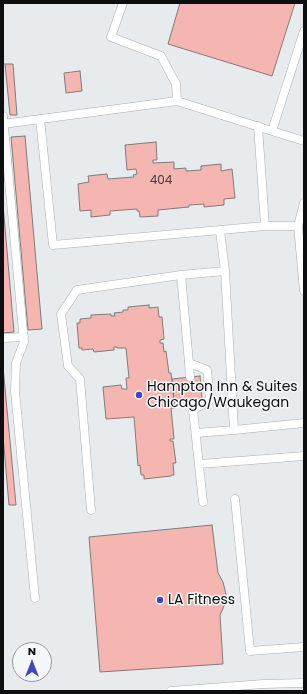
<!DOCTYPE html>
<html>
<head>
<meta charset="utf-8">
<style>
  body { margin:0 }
  #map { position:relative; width:307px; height:694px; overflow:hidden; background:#e8ebed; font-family:Poppins,sans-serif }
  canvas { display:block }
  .frame { position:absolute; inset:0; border:4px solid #0d0e0f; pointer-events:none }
  .north { position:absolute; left:12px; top:642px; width:40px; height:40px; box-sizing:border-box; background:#f5f8fb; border:1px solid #989a9d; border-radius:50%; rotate:0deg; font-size:11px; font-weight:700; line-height:16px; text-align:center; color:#0d0e0f }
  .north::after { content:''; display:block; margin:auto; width:14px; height:18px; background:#4446bb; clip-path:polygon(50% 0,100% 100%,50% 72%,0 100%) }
</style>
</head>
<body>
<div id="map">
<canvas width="307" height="694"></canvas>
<div class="frame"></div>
<div class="north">N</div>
</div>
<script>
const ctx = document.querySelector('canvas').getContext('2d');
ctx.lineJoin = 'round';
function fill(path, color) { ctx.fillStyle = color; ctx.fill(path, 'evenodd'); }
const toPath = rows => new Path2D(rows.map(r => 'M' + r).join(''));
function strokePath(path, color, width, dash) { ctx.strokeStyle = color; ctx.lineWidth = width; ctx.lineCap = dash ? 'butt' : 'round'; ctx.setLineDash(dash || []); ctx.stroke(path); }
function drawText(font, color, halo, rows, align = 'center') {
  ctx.font = font + ' Poppins,sans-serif'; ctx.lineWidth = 3; ctx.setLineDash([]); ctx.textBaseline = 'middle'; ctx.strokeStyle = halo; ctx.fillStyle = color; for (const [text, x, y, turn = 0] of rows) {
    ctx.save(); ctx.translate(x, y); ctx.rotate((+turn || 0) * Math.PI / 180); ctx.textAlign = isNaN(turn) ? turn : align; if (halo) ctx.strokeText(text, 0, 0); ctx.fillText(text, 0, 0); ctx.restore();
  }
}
const building = toPath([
  [180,3,295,3,272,76,168,44,180,3],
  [5,64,13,64,17,115,10,115,5,64],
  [80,71,82,91,66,93,64,73,80,71],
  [25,136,42,329,28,330,11,137,25,136],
  [156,142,157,160,153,160,153,163,174,162,174,169,186,168,186,171,201,170,201,166,221,164,221,171,232,169,235,198,224,199,224,205,204,207,204,204,189,205,189,207,158,210,158,216,140,217,139,211,137,211,137,209,110,211,110,215,91,217,91,210,80,211,78,184,89,182,88,176,107,174,108,179,134,177,133,175,137,174,136,169,127,170,125,145,156,142],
  [3,204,14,332,3,333,3,204],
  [149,305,149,308,158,307,159,317,162,317,164,339,160,340,160,343,163,343,164,352,166,351,169,373,171,373,175,408,171,408,174,439,170,439,170,441,173,441,176,463,173,463,174,475,171,475,171,476,144,479,144,475,141,475,140,465,138,466,134,417,106,419,103,387,121,385,122,389,127,389,126,378,129,378,126,348,117,348,117,347,114,347,114,350,94,352,93,349,82,350,82,348,79,348,77,323,80,323,80,319,91,318,91,315,111,314,111,316,115,316,114,313,123,312,123,310,128,310,128,307,149,305],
  [3,367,16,505,9,505,3,436,3,367],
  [200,376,202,399,174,401,172,379,200,376],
  [212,525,218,573,223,582,226,594,224,606,220,615,223,664,100,672,89,537,212,525]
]);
fill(building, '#f5b6b2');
strokePath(building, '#7e7b7a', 1);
const lane = toPath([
  [123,3,111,37,161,56,176,84,177,101],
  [304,31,272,131,304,141],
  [3,116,24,342,16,363,15,391,35,598],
  [40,119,53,245,265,226,258,126],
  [3,124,177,101,272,131],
  [265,226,298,226,304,203],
  [298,226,304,291],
  [220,230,225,271],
  [3,338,24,337],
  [189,363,190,377],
  [196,433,234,430],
  [200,464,304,456],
  [235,499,250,651,304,647],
  [203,502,193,410,210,400,207,370,189,363,181,275,225,271,234,430,304,423],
  [91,510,80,379,68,366,61,314,77,290,181,275],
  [171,691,263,684,304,683]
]);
strokePath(lane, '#abaeb0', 9);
strokePath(lane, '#fff', 8);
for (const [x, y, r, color] of [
  [139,395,4,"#4446bb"],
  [160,600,4,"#4446bb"]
]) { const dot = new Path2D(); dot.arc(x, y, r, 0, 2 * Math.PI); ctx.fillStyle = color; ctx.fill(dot); strokePath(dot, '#f5f8fb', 1.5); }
drawText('12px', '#473838', null, [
  ["404",161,181]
]);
drawText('14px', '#0d0e0f', '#f5f8fb', [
  ["Hampton Inn & Suites",147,387],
  ["Chicago/Waukegan",147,403],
  ["LA Fitness",168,600]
], 'left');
</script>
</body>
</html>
